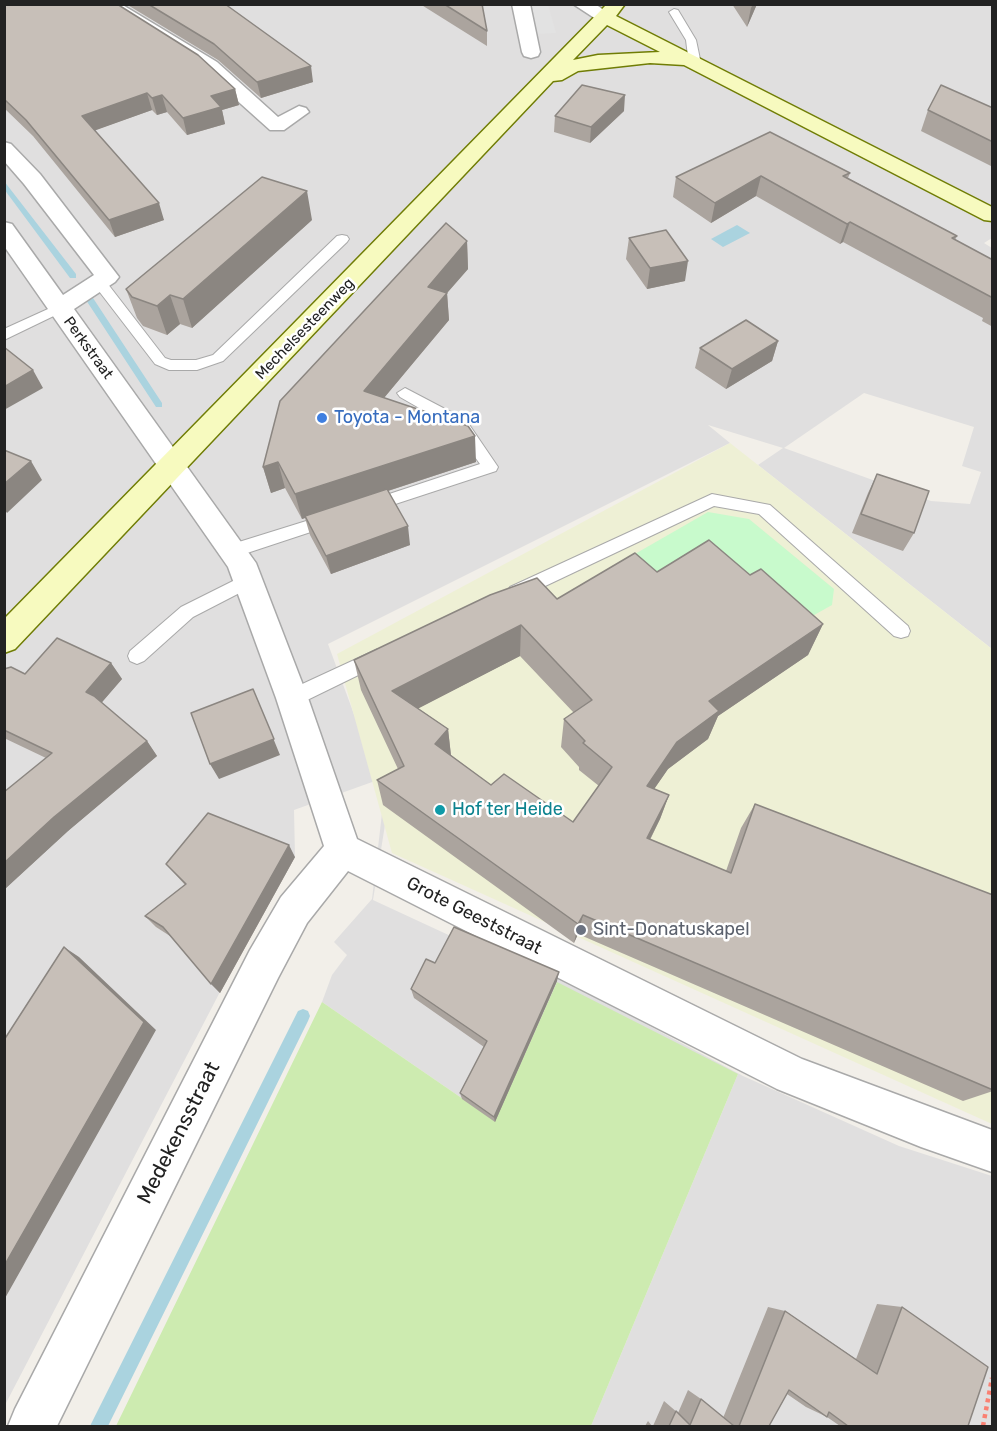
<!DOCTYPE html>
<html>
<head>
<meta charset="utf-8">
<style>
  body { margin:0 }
  #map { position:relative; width:997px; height:1431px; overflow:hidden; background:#f2efe9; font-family:Rubik,sans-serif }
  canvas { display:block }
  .frame { position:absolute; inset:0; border:6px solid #222; pointer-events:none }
</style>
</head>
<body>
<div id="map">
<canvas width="997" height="1431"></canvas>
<div class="frame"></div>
</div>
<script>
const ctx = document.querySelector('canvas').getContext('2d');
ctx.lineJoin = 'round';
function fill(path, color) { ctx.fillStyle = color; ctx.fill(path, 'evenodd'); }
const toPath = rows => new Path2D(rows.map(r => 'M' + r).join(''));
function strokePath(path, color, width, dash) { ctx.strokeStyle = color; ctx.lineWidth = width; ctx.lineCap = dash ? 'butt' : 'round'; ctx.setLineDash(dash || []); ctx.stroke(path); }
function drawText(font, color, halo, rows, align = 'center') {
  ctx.font = font + ' Rubik,sans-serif'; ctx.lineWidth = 5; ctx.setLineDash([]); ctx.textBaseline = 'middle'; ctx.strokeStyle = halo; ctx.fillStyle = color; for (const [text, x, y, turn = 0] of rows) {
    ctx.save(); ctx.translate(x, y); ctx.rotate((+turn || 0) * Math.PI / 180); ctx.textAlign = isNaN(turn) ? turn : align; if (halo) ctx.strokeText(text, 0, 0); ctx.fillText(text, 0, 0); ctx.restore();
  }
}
fill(toPath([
  [5,5,992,5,992,238,984,243,992,248,992,649,758,465,783,448,708,425,730,443,328,644,388,806,373,900,455,938,558,977,743,1076,899,1146,992,1176,992,1426,591,1426,738,1074,495,1121,322,1002,332,975,347,955,334,942,372,899,383,805,375,781,294,810,295,857,221,990,5,1405],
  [864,393,974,427,962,466,981,472,970,504,931,501,784,448]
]), '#e0dfdf');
fill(toPath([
  [730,443,992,649,992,1124,392,853,337,654]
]), '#eef0d5');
fill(toPath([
  [557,982,738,1074,591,1426,116,1426,322,1002,495,1121]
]), '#cdebb0');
fill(toPath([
  [708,512,749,519,834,589,832,605,791,628,614,566]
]), '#c8facc');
fill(toPath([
  [527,5,548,5,556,33,535,34]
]), '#e2e2e2');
fill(toPath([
  [737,225,750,233,723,247,711,239]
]), '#aad3df');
fill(toPath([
  [4,181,76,274,76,278,70,278,4,189,4,181],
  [90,297,93,298,162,403,162,407,156,407,86,300,90,297],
  [303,1009,308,1011,310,1016,308,1021,108,1426,90,1426,298,1011,303,1009]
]), '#aad3df');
const lane = toPath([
  [674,9,678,10,696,40,701,64,699,66,691,66,689,64,686,40,669,12,674,9],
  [342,235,347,236,349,239,347,242,223,361,197,370,169,370,155,364,92,282,94,279,104,279,165,358,171,360,196,360,213,355,337,236,342,235],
  [59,304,66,308,64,311,4,340,4,329,59,304],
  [405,388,466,420,498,467,496,471,374,511,368,513,362,511,360,507,362,503,480,464,454,428,400,397,397,393,405,388],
  [712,494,770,505,908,626,910,631,908,636,901,638,894,636,759,514,714,506,522,597,516,599,510,597,507,592,510,587,712,494],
  [332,513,338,515,340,519,338,523,232,558,226,556,223,551,226,546,332,513],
  [249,573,255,575,258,580,255,585,193,617,144,661,137,664,130,661,128,656,130,651,181,607,249,573],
  [378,649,385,652,387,657,385,662,299,704,292,706,285,704,282,698,285,692,378,649]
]);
const street = toPath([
  [100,4,121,4,217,62,278,117,299,106,306,108,309,112,284,130,270,130,203,70,100,4],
  [512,4,530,4,540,52,538,56,531,58,524,56,522,52,512,4],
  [573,4,595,4,614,17,611,21,599,21,573,4],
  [4,142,11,144,40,174,119,277,115,282,74,309,256,563,308,698,357,839,802,1059,992,1130,992,1172,921,1147,777,1089,348,871,307,923,278,978,57,1426,8,1426,15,1409,250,950,281,897,324,846,276,698,228,567,4,246,4,222,12,224,63,295,94,275,24,184,4,161,4,142]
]);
const secondary = toPath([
  [607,4,625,4,616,16,992,207,992,221,984,220,684,65,650,63,578,71,562,80,553,81,15,649,4,653,4,619,607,4],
  [607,25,660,52,598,55,573,60,607,25]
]);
strokePath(lane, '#a9a9a9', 2);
strokePath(street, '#a9a9a9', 3);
strokePath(secondary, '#707d05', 3);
strokePath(toPath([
  [983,1426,992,1378]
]), '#fa8072', 4.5, [4, 4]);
fill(lane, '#fff');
fill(street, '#fff');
fill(secondary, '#f7fabf');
fill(toPath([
  [4,4,235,89,239,105,222,110,225,124,187,135,167,112,157,115,152,110,95,130,164,220,115,237,33,136,4,108],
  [126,4,225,4,313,82,261,98,218,60],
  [420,4,482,4,487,31,487,46],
  [732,4,757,4,747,27],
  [993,108,993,167,921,131,928,110],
  [624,111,590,143,554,132,555,116],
  [850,173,848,178,957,236,955,240,993,260,993,327,982,321,983,318,843,242,840,244,756,196,711,223,673,197,676,177],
  [312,220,192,328,180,324,167,335,143,326,137,318,126,289],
  [629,238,685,281,647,289,626,259],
  [467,241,468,269,447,293,449,320,384,398,476,462,388,491,410,545,331,574,310,535,305,518,302,519,285,488,271,493,263,467],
  [778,341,772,361,726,389,695,368,700,348],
  [877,474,914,533,903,551,852,533,868,493],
  [657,572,750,575,823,624,808,655,718,716,708,739,668,769,654,789,669,795,660,819,650,840,726,871,741,828,755,804,993,895,993,1091,963,1101,578,934,574,943,383,805,377,780,398,769,361,690,354,660,557,599],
  [520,656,574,713,564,719,561,747,579,767,579,770,599,786,573,822,491,785,451,755,448,729,418,708],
  [111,663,122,679,101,703,147,741,157,756,68,831,6,888,4,887,4,792,46,758,4,738,4,669,25,674],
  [295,857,220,993,170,936,156,927,145,916,185,885,166,864],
  [435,963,557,981,495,1122,462,1099,460,1093,484,1047,414,998,411,989],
  [877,1304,902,1307,968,1426,840,1426,827,1417,806,1407,787,1394,769,1426,653,1426,664,1401,678,1413,688,1390,701,1399,723,1418,768,1307,785,1311,856,1359],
  [648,1421,652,1426,645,1426]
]), '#aba49e');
fill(toPath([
  [753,4,757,4,747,27,751,8],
  [311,66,313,82,261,98,257,82],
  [235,89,239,105,222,110,225,124,187,135,183,118,211,96],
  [147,93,152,110,88,133,82,116],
  [162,95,167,112,157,115,152,98],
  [625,95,624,111,590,143,591,127],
  [761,176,756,196,711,223,715,203],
  [307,191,312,220,192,328,183,299],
  [159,203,164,220,115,237,109,220],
  [850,222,843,242,840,244,847,224],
  [467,241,468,269,447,293,449,320,368,417,364,391,428,287],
  [688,261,685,281,647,289,650,268],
  [170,295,180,324,167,335,157,306],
  [778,341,772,361,726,389,732,369],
  [33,370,43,388,4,410,4,387],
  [475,436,476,462,302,519,295,494],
  [31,461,42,480,7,513,4,509,4,484],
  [278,462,285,488,271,493,263,467],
  [408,526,410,545,331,574,326,556],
  [823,624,808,655,718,716,708,739,668,769,639,811,647,786,677,742,709,701],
  [521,625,520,656,398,719,392,691],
  [111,663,122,679,97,708,86,692],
  [253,689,280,755,219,779,210,764],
  [448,729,451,756,435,744],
  [147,741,157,756,68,831,6,888,4,887,4,863,54,817],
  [669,795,660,819,639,861,647,838],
  [289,845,295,857,220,993,211,984],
  [583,915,578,934,574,943,578,924],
  [64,947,79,957,156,1030,4,1300,4,1266],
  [559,972,557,981,495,1122,494,1117]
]), '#8b8681');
const building = toPath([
  [4,4,117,4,198,55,235,89,211,96,221,107,183,118,162,95,152,98,147,93,82,116,159,203,109,220,26,120,4,99,4,4],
  [148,4,225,4,311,66,257,82,214,44,148,4],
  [444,4,482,4,487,31,444,4],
  [582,85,625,95,591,127,555,116,582,85],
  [941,85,993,108,993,142,928,110,941,85],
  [770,132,850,173,843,176,957,236,952,238,993,260,993,298,850,222,847,224,761,176,715,203,676,177,770,132],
  [262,177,307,191,183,299,170,295,157,306,132,297,126,289,262,177],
  [446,223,467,241,428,287,447,293,364,391,468,426,475,436,295,494,278,462,263,467,280,401,446,223],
  [666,230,688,261,650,268,629,238,666,230],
  [746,320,778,341,732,369,700,348,746,320],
  [4,347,33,370,4,387,4,347],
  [4,450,31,461,4,484,4,450],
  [877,474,929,491,914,533,861,514,877,474],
  [387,489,408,526,326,556,305,516,387,489],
  [709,540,750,575,761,569,823,624,709,701,719,711,677,742,647,786,669,795,647,838,731,873,755,804,993,895,993,1090,583,915,578,924,377,780,404,766,354,660,490,595,537,578,557,599,635,553,657,572,709,540],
  [521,625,592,700,564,719,585,741,583,743,612,767,573,822,504,774,491,785,435,744,448,729,392,691,521,625],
  [57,638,111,663,86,692,94,696,147,741,54,817,4,863,4,792,52,753,4,730,4,669,11,667,25,674,57,638],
  [253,689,274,739,210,764,191,713,253,689],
  [208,813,289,845,211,984,163,927,145,916,186,884,166,864,208,813],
  [454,927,559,972,494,1117,460,1093,487,1041,411,989,426,959,435,963,454,927],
  [64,947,144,1022,4,1266,4,1040,64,947],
  [902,1307,988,1367,968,1426,848,1426,829,1412,827,1417,789,1390,769,1426,739,1426,785,1311,877,1374,902,1307],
  [701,1399,734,1426,669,1426,676,1411,690,1425,701,1399]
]);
fill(building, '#c7bfb8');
strokePath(building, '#8b8681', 1.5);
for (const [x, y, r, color] of [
  [322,418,6,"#3f7fe0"],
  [440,810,6,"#0f9aa8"],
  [581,930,6,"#6b7280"]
]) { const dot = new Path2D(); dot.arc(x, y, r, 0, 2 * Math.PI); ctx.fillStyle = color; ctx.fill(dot); strokePath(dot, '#fff', 2); }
drawText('15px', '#222', '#fff', [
  ["Mechelsesteenweg",305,329,-46],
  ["Perkstraat",88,348,54]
]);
drawText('18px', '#366cbe', '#fff', [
  ["Toyota - Montana",334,418]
], 'left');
drawText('18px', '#0d838f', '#fff', [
  ["Hof ter Heide",452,810]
], 'left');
drawText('18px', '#222', '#fff', [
  ["Grote Geeststraat",474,916,27]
]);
drawText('18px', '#5b616d', '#fff', [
  ["Sint-Donatuskapel",593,930]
], 'left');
drawText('21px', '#222', '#fff', [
  ["Medekensstraat",179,1133,-63]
]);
</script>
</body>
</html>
